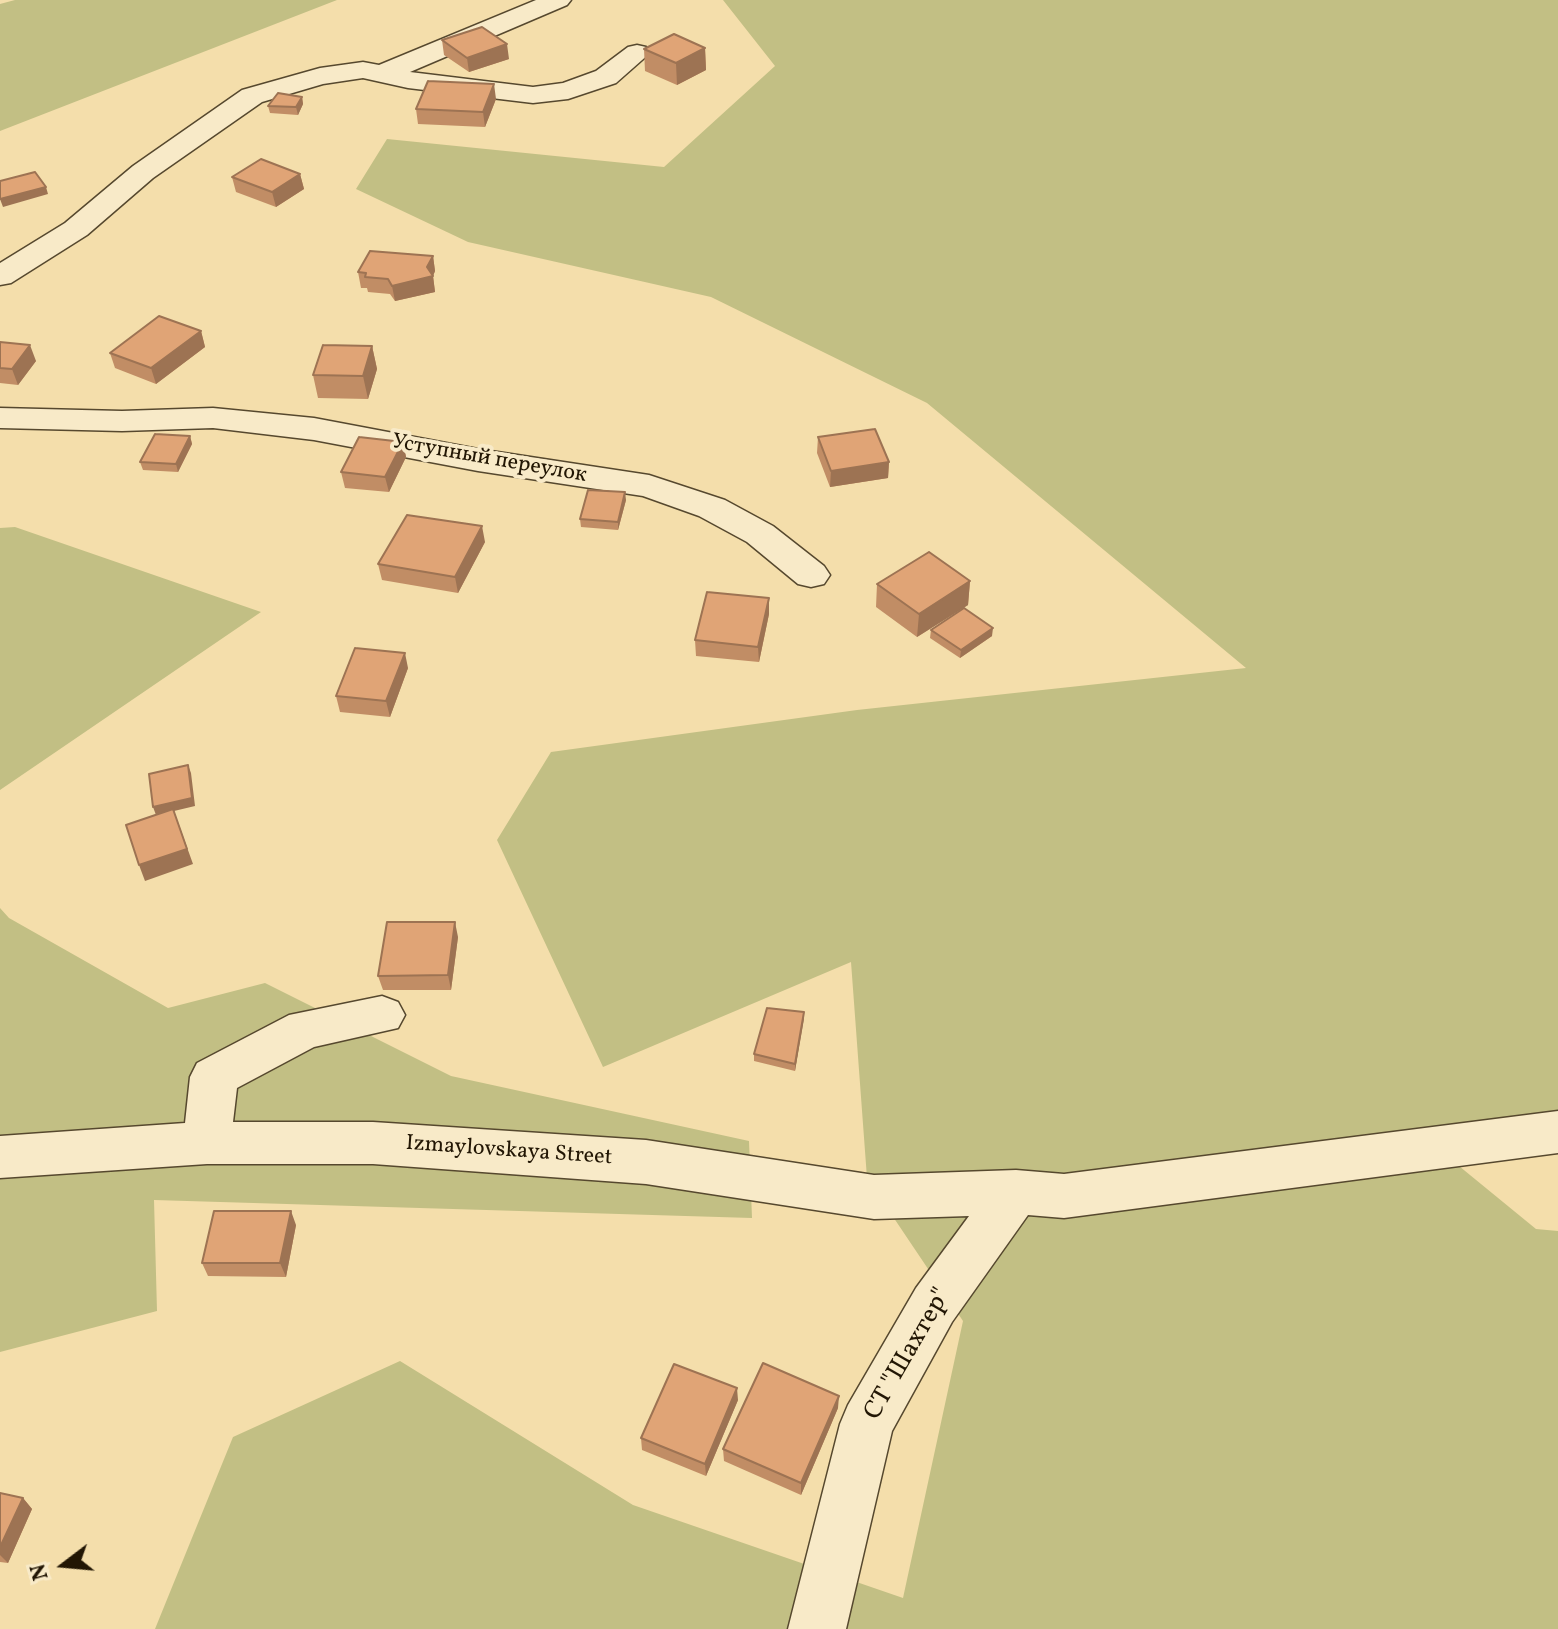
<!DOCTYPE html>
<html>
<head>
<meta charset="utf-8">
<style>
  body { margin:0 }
  #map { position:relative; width:1558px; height:1629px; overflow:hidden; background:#f4deab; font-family:Vollkorn,serif }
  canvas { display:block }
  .north { position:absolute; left:24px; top:1525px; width:80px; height:80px; -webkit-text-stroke:6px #f8eac8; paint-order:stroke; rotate:254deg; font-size:22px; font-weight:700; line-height:32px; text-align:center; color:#221604 }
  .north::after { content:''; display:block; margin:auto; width:28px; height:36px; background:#221604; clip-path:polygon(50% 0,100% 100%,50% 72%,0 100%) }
</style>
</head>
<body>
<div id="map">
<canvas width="1558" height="1629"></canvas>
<div class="north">N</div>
</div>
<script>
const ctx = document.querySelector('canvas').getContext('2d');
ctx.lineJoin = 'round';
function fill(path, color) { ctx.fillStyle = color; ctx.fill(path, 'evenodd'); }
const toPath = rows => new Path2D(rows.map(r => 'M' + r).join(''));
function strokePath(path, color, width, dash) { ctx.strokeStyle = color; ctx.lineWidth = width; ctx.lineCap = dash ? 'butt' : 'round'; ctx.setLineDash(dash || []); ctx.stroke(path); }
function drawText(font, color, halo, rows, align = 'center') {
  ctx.font = font + ' Vollkorn,serif'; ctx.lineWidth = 8; ctx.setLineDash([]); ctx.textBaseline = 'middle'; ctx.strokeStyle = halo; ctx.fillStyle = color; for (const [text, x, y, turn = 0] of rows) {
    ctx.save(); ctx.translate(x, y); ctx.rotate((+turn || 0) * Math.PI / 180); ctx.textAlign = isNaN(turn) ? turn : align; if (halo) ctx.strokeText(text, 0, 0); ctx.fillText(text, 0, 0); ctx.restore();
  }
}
fill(toPath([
  [15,0,337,0,0,131,0,4],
  [723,0,1558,0,1558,1130,1437,1148,1536,1229,1558,1231,1558,1629,155,1629,233,1437,400,1361,633,1505,903,1598,963,1321,867,1178,851,962,603,1067,497,840,551,752,857,710,1246,668,927,403,711,297,468,242,356,189,387,139,664,167,775,66],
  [15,527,261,612,0,790,0,528],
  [0,908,9,918,168,1008,265,983,451,1076,749,1141,752,1218,154,1200,157,1311,0,1352]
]), '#c2bf84');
const minor = toPath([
  [536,0,571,0,567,5,410,72,533,87,563,83,596,71,628,47,637,45,646,47,650,53,616,83,568,99,533,103,408,88,363,78,323,84,262,102,153,178,87,235,11,283,0,285,0,263,65,223,133,166,242,90,320,68,363,62,379,65,536,0],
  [0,408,122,411,213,408,314,418,478,449,649,475,725,500,773,526,824,566,830,575,824,584,811,587,798,584,747,542,699,516,643,496,478,471,314,440,213,428,122,431,0,428,0,408],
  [382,996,398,1002,405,1015,398,1028,314,1047,237,1088,233,1122,373,1122,646,1140,874,1175,1016,1170,1064,1174,1558,1111,1558,1153,1064,1218,1028,1215,952,1322,892,1431,846,1629,788,1629,840,1424,848,1405,916,1288,969,1216,874,1219,646,1184,373,1164,207,1164,0,1178,0,1136,185,1123,190,1077,197,1063,289,1015,382,996]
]);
strokePath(minor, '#56482e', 3);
fill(minor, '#f8eac8');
fill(toPath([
  [442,40,509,59,469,72,444,55],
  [705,48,706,70,677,85,645,71,644,49],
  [302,97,303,104,298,115,270,113,268,106],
  [496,99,485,127,418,124,416,109],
  [300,174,304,189,276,207,236,192,232,177],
  [433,256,435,271,433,276,435,292,395,301,390,294,368,292,367,288,361,288,358,272],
  [201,331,205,347,156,384,115,368,110,353],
  [0,342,36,361,18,385,0,383],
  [372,346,377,369,368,399,318,398,313,375],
  [190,436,192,444,178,472,143,470,140,462],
  [818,437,889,462,888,478,830,487,817,453],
  [403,442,406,457,389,492,345,488,341,472],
  [626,500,618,530,581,527,580,519],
  [485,542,458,593,382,580,378,564],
  [970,581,968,605,917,637,876,607,877,584],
  [769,614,759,662,696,656,695,640],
  [931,630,992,636,960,658,930,638],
  [408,668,390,717,340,712,336,696],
  [458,937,451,990,383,990,378,976],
  [804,1012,795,1071,754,1061,754,1054],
  [296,1225,286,1277,208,1276,202,1263],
  [738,1400,706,1476,642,1450,641,1438],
  [838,1408,801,1495,724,1461,723,1449],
  [0,1493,23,1498,32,1509,8,1563,0,1562]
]), '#c18d65');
fill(toPath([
  [507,44,509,59,469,72,467,58],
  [705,48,706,70,677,85,676,63],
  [494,84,496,99,485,127,483,112],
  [302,97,303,104,298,115,296,107],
  [300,174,304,189,276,207,272,192],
  [46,187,48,194,3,207,0,199],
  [433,256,435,271,433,276,435,292,395,301,392,286,427,267],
  [201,331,205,347,156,384,151,368],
  [30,345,36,361,18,385,12,369],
  [372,346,377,369,368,399,363,376],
  [190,436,192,444,178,472,176,464],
  [403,442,406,457,389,492,385,477],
  [889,462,888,478,830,487,831,471],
  [625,492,626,500,618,530,618,522],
  [482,526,485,542,458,593,455,577],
  [970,581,968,605,917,637,919,614],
  [769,598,769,614,759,662,758,647],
  [993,628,992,636,960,658,961,650],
  [405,653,408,668,390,717,386,701],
  [188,765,191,773,195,806,174,811,193,864,145,881,139,865,156,815,153,807],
  [455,922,458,937,451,990,448,975],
  [804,1012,804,1019,795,1071,795,1064],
  [291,1211,296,1225,286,1277,280,1263],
  [737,1388,738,1400,706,1476,705,1464],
  [839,1396,838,1408,801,1495,801,1483],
  [23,1498,32,1509,8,1563,0,1555,0,1547]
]), '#9d7353');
const building = toPath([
  [482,27,507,44,467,58,442,40,482,27],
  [674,34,705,48,676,63,644,49,674,34],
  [428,81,494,84,483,112,416,109,428,81],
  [278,93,302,97,296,107,268,106,278,93],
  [261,159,300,174,272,192,232,177,261,159],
  [35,172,46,187,0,199,0,181,35,172],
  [370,251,433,256,427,267,433,276,392,286,388,279,365,277,366,273,358,272,370,251],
  [159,316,201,331,151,368,110,353,159,316],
  [0,342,30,345,12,369,0,368,0,342],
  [323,345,372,346,363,376,313,375,323,345],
  [875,429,889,462,831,471,818,437,875,429],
  [155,434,190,436,176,464,140,462,155,434],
  [359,437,403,442,385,477,341,472,359,437],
  [588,490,625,492,618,522,580,519,588,490],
  [407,515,482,526,455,577,378,564,407,515],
  [929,552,970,581,919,614,877,584,929,552],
  [707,592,769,598,758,647,695,640,707,592],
  [964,608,993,628,961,650,931,630,964,608],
  [355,648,405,653,386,701,336,696,355,648],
  [188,765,192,798,153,807,149,774,188,765],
  [173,809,187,849,139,865,126,825,173,809],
  [387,922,455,922,448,975,378,976,387,922],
  [767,1008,804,1012,795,1064,754,1054,767,1008],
  [214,1211,291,1211,280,1263,202,1263,214,1211],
  [763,1363,839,1396,801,1483,723,1449,763,1363],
  [674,1364,737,1388,705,1464,641,1438,674,1364],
  [0,1493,23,1498,0,1547,0,1493]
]);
fill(building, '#e0a476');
strokePath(building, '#9d7353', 2);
drawText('22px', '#221604', '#f8eac8', [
  ["Уступный переулок",489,460,10],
  ["Izmaylovskaya Street",509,1152,4]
]);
drawText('26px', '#221604', '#f8eac8', [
  ["СТ \"Шахтер\"",909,1355,-60]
]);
</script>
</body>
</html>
